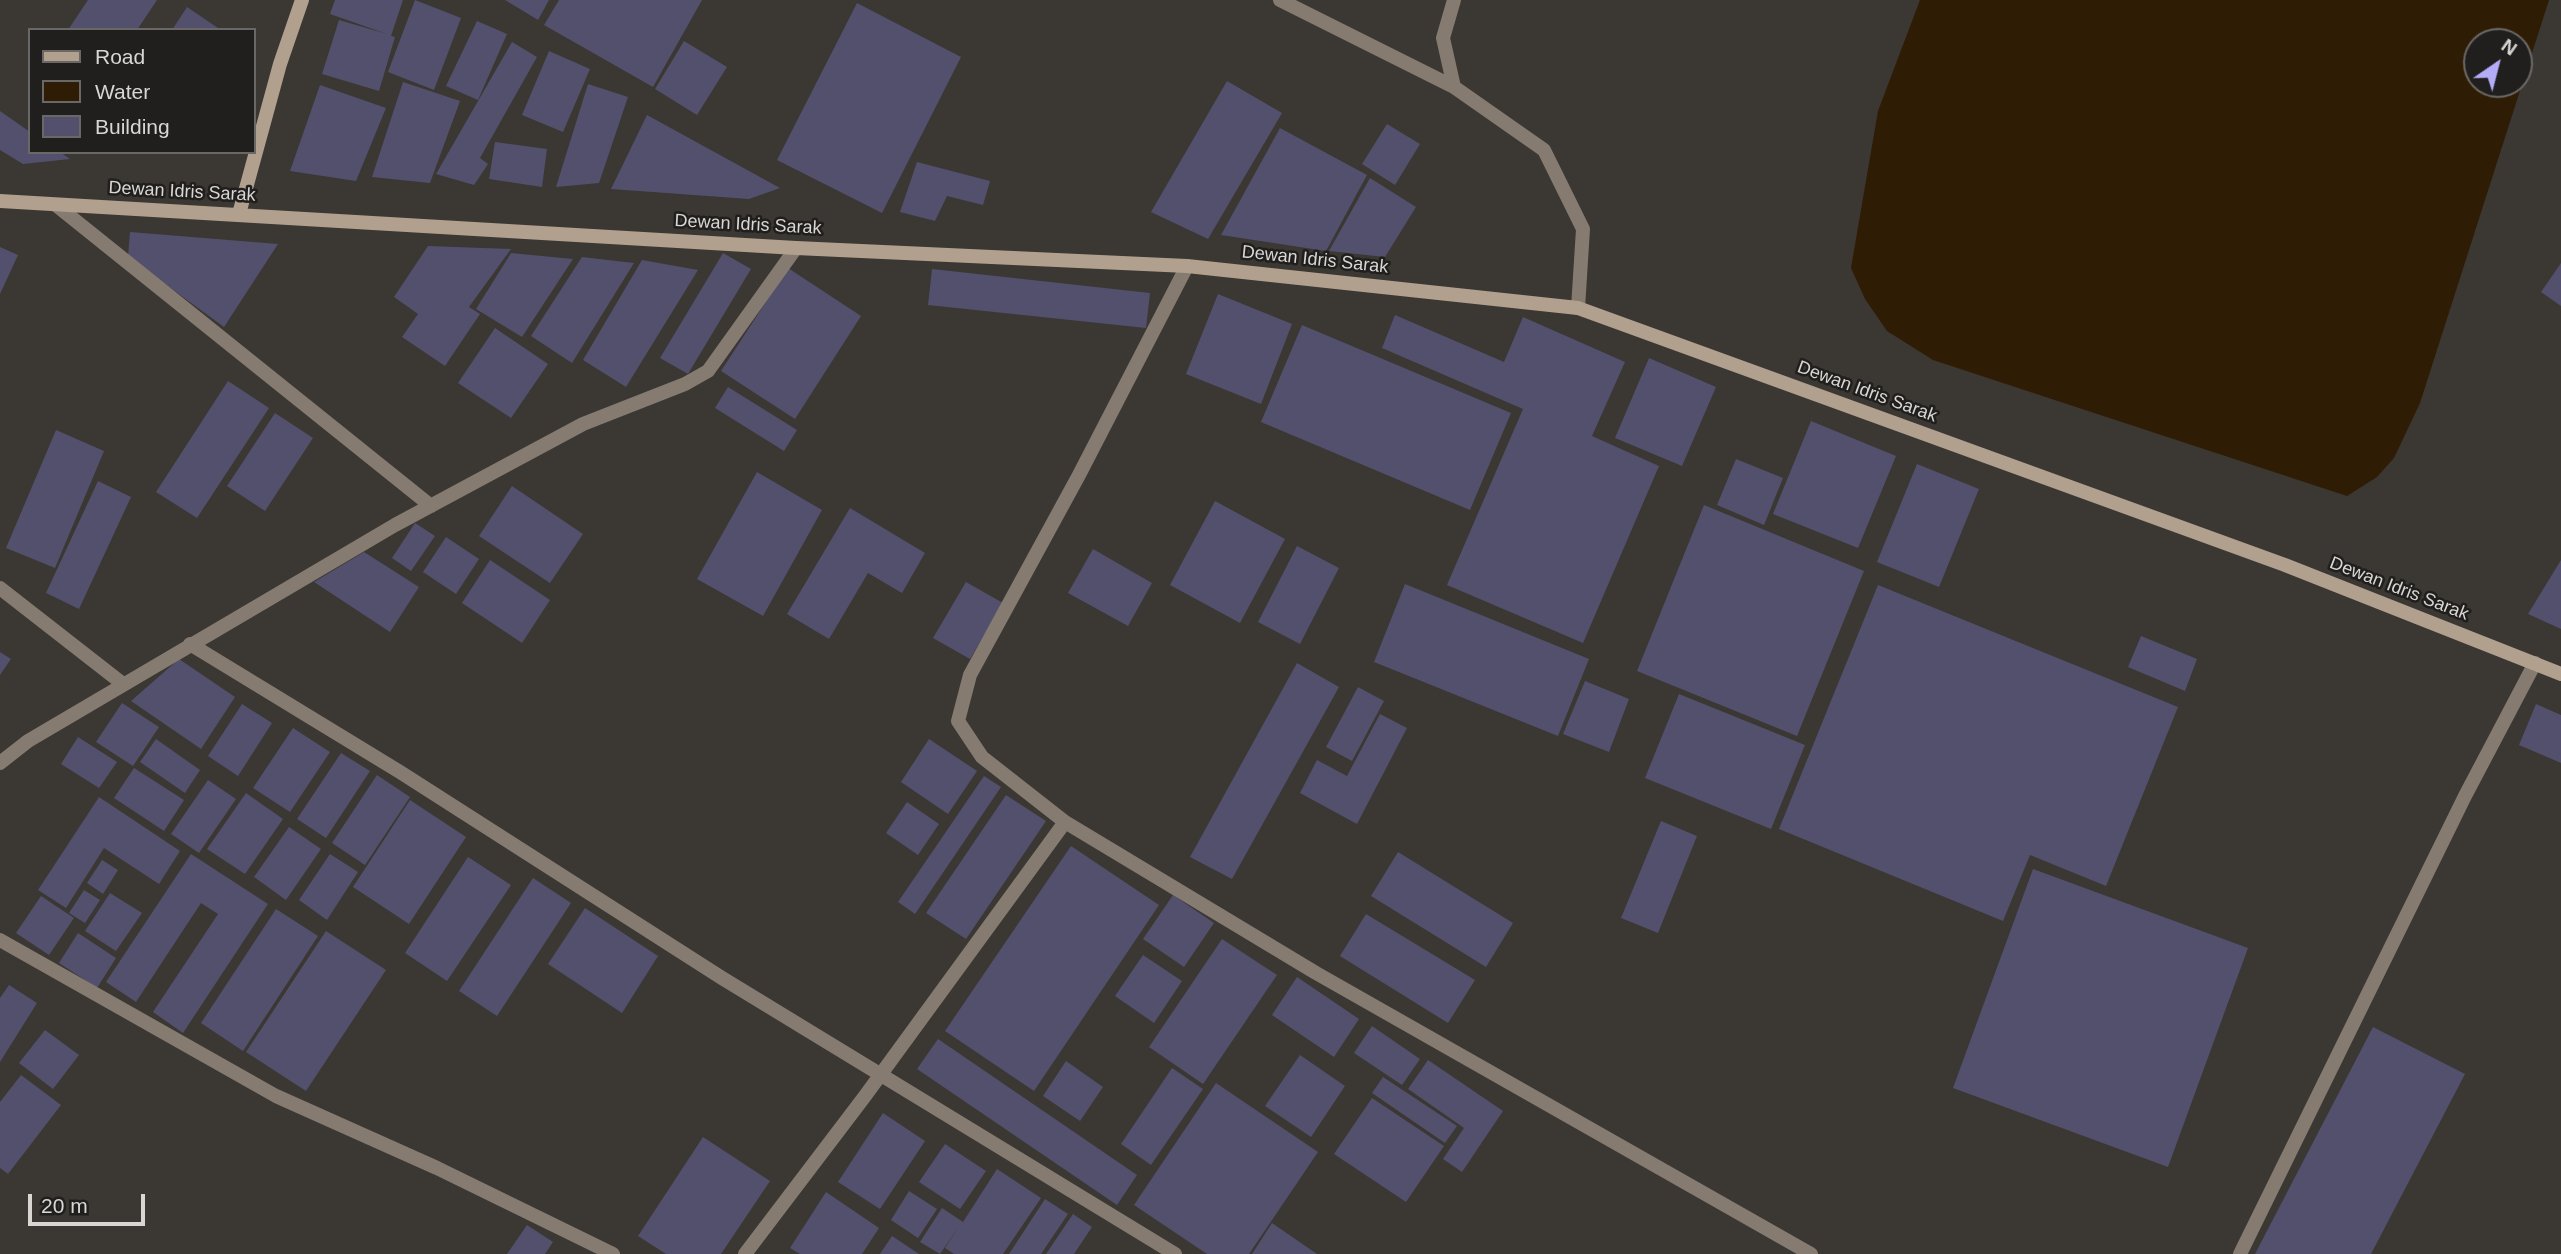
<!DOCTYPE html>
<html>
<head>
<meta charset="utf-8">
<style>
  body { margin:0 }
  #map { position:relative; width:2561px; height:1254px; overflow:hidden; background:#3b3733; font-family:Helvetica,sans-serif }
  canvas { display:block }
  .legend { position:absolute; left:28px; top:28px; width:228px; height:126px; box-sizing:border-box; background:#201f1d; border:2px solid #6a6866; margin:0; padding:9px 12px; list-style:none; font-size:21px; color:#d9d6d4 }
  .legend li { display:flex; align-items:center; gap:14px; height:35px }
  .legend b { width:35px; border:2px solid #6a6866 }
  .north { position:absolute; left:2463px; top:28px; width:70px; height:70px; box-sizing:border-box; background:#201f1d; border:2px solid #6a6866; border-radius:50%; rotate:35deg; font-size:19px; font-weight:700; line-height:28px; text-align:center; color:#d9d6d4 }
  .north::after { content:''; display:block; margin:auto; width:24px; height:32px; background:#b5acf8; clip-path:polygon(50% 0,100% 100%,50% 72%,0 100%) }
  .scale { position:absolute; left:28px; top:1194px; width:117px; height:32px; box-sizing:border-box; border:4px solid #d9d6d4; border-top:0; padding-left:9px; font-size:21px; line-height:24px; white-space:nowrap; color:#d9d6d4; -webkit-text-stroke:5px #201f1d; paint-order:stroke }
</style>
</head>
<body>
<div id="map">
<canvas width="2561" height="1254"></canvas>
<ul class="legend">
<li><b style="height:9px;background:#b1a08e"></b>Road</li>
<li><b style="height:19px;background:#2f1c04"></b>Water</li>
<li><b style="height:19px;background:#53506d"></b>Building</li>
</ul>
<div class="north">N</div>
<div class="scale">20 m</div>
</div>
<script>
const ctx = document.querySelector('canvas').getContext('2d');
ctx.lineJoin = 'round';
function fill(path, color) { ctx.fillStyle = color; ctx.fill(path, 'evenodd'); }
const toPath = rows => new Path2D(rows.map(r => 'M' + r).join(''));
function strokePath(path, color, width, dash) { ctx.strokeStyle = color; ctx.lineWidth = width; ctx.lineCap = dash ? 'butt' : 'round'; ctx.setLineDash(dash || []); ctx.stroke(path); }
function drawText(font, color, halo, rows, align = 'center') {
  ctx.font = font + ' Helvetica,sans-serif'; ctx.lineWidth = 5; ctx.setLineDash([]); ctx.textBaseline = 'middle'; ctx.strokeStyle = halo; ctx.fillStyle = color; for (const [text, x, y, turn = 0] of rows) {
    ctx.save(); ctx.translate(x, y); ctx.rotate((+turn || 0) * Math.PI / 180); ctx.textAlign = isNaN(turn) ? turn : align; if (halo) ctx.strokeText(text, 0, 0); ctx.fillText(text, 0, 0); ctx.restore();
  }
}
fill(toPath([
  [1920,0,2549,0,2420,403,2394,458,2377,477,2347,496,1933,360,1887,331,1865,299,1851,268,1878,111],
  [2477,42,2519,42,2519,84,2477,84]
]), '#2f1c04');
fill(toPath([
  [88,0,157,0,137,30,68,30],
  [335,0,403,0,391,36,395,37,379,91,322,74,339,20,387,34,330,14],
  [415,0,461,18,434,90,388,72],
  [505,0,549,0,538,20],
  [559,0,702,0,653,87,544,25],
  [857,3,961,57,882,213,777,160],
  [187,7,221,30,172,30],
  [477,21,507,34,478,100,446,86],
  [684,41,727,67,697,115,655,89],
  [512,42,537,57,480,158,488,164,474,185,436,174],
  [549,51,590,69,563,132,522,115],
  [1227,81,1282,113,1208,239,1151,212],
  [403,82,460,101,430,183,372,177],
  [588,84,628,97,599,183,556,187],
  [320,85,386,108,356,181,290,171],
  [0,111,30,132,30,152,60,152,70,159,23,164,0,150],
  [647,115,780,188,749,199,611,189],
  [1387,124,1420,144,1395,185,1362,164],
  [1280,128,1367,175,1326,251,1221,235],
  [495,142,547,149,542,187,489,179],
  [917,162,990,181,983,205,947,196,935,221,900,212],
  [1370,178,1416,207,1385,257,1329,251],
  [130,232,278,244,224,327,128,257],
  [428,246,511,249,469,307,480,314,445,366,402,337,418,314,394,297],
  [0,247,18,255,0,294],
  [511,253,573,259,522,337,476,309],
  [723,253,751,269,688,374,660,358],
  [582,257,634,263,572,363,531,336],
  [642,260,698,270,626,387,583,360],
  [2561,263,2561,306,2541,292],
  [788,268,861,316,795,419,721,371],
  [932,269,1150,293,1146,328,928,305],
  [1218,294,1292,324,1261,404,1186,374],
  [1395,315,1504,362,1523,317,1625,362,1592,436,1659,466,1583,643,1447,585,1523,409,1382,348],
  [1302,325,1511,413,1470,510,1261,422],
  [495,328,548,364,511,418,458,383],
  [1649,358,1716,387,1682,466,1615,438],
  [228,381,269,408,197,518,156,492],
  [728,387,797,430,784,451,715,408],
  [275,413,313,438,265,511,227,486],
  [1811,421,1896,456,1858,548,1773,514],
  [56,430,104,451,55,568,6,548],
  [1736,459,1783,478,1764,525,1717,505],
  [1917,464,1979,489,1939,587,1877,562],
  [757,472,822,510,763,616,697,579],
  [98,481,131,497,79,609,46,593],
  [512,486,583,534,550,583,479,536],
  [1215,501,1285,539,1240,623,1170,585],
  [1704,505,1864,571,1797,736,1637,671],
  [850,508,925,553,902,593,868,573,829,639,787,614],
  [415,523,435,536,411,571,392,558],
  [446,537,479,559,456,594,423,572],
  [1297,546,1339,568,1300,644,1258,622],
  [1093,549,1152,583,1128,626,1068,593],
  [364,552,419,587,390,632,314,582],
  [490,560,550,600,522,643,462,603],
  [2561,560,2561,629,2528,614],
  [966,582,1003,603,970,659,933,638],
  [1405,584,1589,659,1558,736,1374,662],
  [1878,585,2178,707,2106,886,2030,855,2003,921,1779,829],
  [2141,636,2197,659,2185,691,2128,667],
  [0,652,11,659,0,675],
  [179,659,235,697,201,749,131,701],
  [1297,663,1339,687,1232,879,1190,857],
  [1585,681,1629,699,1609,752,1563,734],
  [1358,687,1384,701,1352,761,1326,747],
  [1679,694,1805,745,1771,829,1645,778],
  [122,703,159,727,133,766,96,742],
  [242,704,272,723,238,776,208,756],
  [2536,704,2561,715,2561,763,2519,745],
  [1380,714,1407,728,1357,824,1300,793,1317,760,1347,776],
  [293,728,330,752,290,812,253,788],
  [78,737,117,762,99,788,61,764],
  [156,739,200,770,185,793,140,762],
  [929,739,977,771,948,814,901,782],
  [341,753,370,771,326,838,297,819],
  [134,768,184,800,164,831,114,798],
  [377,775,410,797,365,865,332,843],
  [984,776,1001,787,915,914,898,902],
  [208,780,236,799,199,853,171,834],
  [246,793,283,819,245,874,207,849],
  [1006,795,1046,821,966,939,926,913],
  [99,797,180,851,159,884,104,848,66,908,38,890],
  [410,800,466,837,409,924,353,887],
  [907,802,939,824,918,855,886,833],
  [1661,821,1697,836,1658,933,1621,918],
  [289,827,321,849,286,900,254,877],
  [1071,846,1159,905,1034,1091,945,1031],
  [1398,852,1513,923,1486,967,1371,896],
  [191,854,268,904,183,1033,153,1012,218,914,201,903,136,1002,106,982],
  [330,854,358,872,327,920,299,900],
  [468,857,511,885,447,981,405,953],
  [102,860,118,870,103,894,87,883],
  [2033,869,2248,948,2168,1167,1953,1088],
  [533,878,571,903,497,1016,459,991],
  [84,890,100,900,85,923,69,913],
  [110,893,142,913,116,951,85,931],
  [1173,895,1214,923,1184,967,1143,939],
  [41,896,74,918,49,955,16,933],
  [585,908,658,956,622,1013,548,964],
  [276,909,318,936,243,1051,201,1023],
  [1366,914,1475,980,1448,1023,1340,956],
  [326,931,386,970,306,1091,246,1052],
  [78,933,116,958,97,988,59,963],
  [1222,939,1277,975,1203,1084,1149,1047],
  [1143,955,1182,981,1154,1023,1115,996],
  [1297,977,1359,1019,1334,1057,1272,1015],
  [9,985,37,1003,0,1062,0,998],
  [1372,1026,1420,1059,1402,1085,1354,1053],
  [2373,1027,2465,1074,2371,1254,2255,1254],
  [45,1030,79,1055,53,1089,19,1063],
  [938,1039,1137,1175,1117,1205,917,1069],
  [1300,1055,1345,1086,1311,1137,1265,1106],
  [1428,1060,1503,1111,1462,1172,1443,1159,1464,1128,1408,1089],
  [1066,1061,1103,1087,1080,1121,1043,1096],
  [1172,1068,1203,1089,1151,1165,1121,1144],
  [21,1075,61,1105,8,1174,0,1168,0,1102],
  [1383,1077,1457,1126,1445,1143,1372,1093],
  [1216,1083,1318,1152,1249,1254,1207,1254,1134,1205],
  [1372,1098,1444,1146,1406,1202,1334,1154],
  [883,1113,925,1141,880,1209,838,1182],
  [703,1137,770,1181,721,1254,666,1254,638,1236],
  [945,1144,986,1171,960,1209,919,1182],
  [997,1169,1041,1198,1003,1254,954,1254,945,1248,958,1228,940,1254,920,1242,942,1208,963,1222],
  [909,1191,937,1209,918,1238,891,1220],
  [826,1192,879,1228,862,1254,800,1254,790,1248],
  [1045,1199,1068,1214,1041,1254,1009,1254],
  [1073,1214,1092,1227,1074,1254,1046,1254],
  [1272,1223,1317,1254,1252,1254],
  [527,1225,553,1242,545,1254,507,1254],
  [892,1236,919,1254,880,1254]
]), '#53506d');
strokePath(toPath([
  [1280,0,1454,87,1544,150,1583,229,1578,308],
  [1454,0,1443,38,1454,87],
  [56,205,431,506],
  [1187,266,1079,475,970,675,958,721,982,757,1065,822,1316,973,1811,1254],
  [0,588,123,684],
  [190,644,400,772,722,978,1175,1254],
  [0,763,28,741,395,525,583,424,685,384,708,371,796,248],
  [0,940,276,1096,437,1168,613,1254],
  [745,1254,865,1096,1065,822],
  [2240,1254,2465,796,2535,663]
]), '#867b70', 14);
strokePath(toPath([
  [0,201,796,248,1187,266,1578,308,2285,565,2561,674],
  [239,214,280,64,302,0]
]), '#b1a08e', 14);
drawText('18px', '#d9d6d4', '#201f1d', [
  ["Dewan Idris Sarak",182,192,3],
  ["Dewan Idris Sarak",748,225,3],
  ["Dewan Idris Sarak",1315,260,6],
  ["Dewan Idris Sarak",1867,392,20],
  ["Dewan Idris Sarak",2399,589,21]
]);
</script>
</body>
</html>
